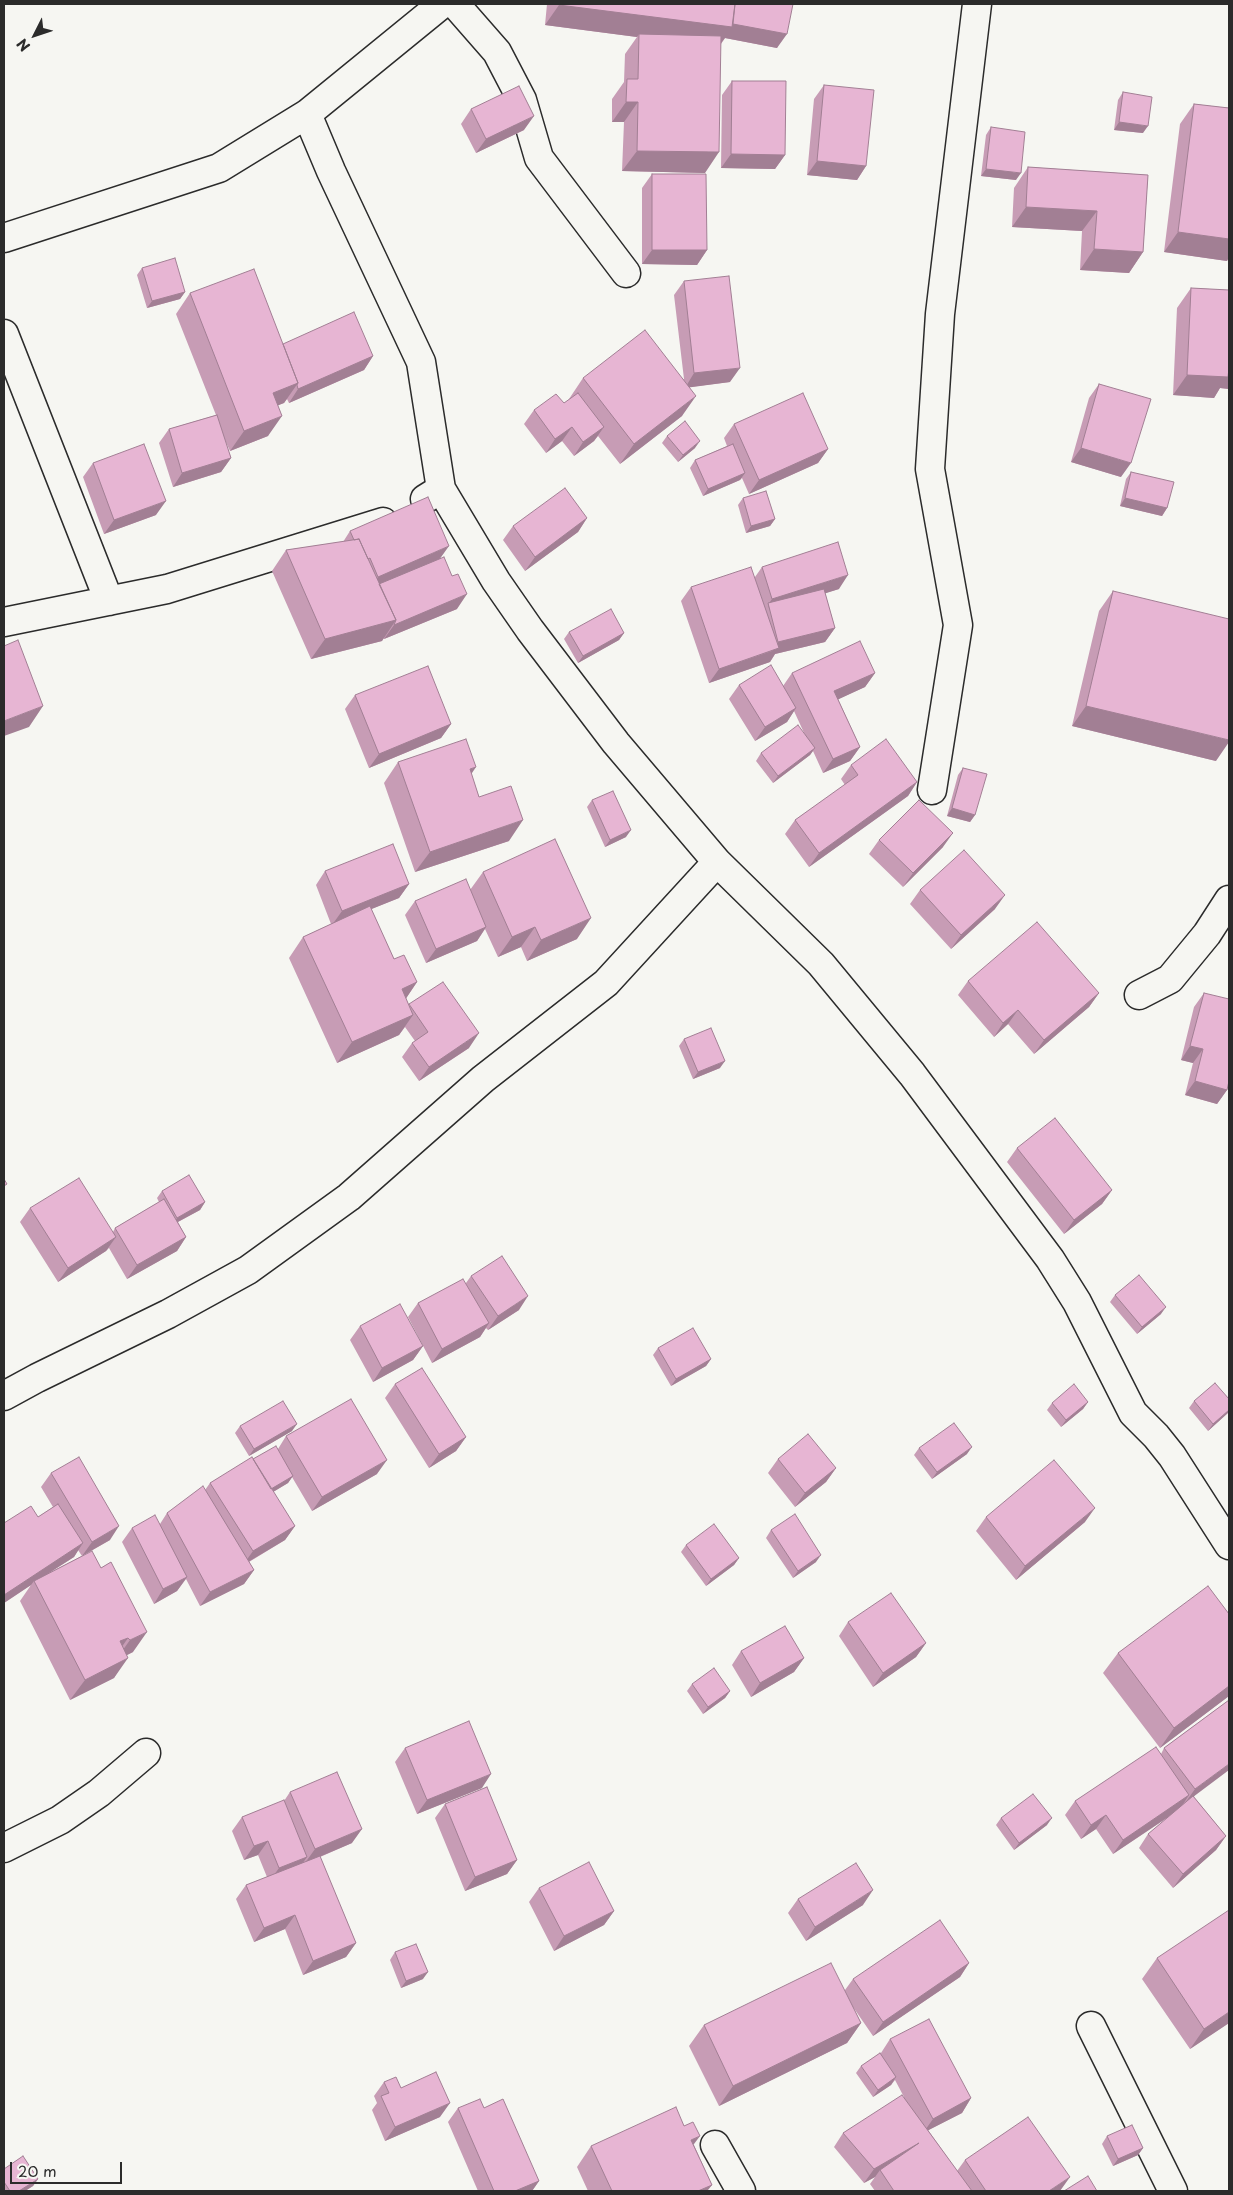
<!DOCTYPE html>
<html>
<head>
<meta charset="utf-8">
<style>
  body { margin:0 }
  #map { position:relative; width:1233px; height:2195px; overflow:hidden; background:#f6f6f2; font-family:"Playpen Sans",sans-serif }
  canvas { display:block }
  .frame { position:absolute; inset:0; border:5px solid #2b2b2b; pointer-events:none }
  .north { position:absolute; left:10px; top:10px; width:50px; height:50px; -webkit-text-stroke:4px #f6f6f2; paint-order:stroke; rotate:229deg; font-size:14px; font-weight:700; line-height:20px; text-align:center; color:#2b2b2b }
  .north::after { content:''; display:block; margin:auto; width:18px; height:22px; background:#2b2b2b; clip-path:polygon(50% 0,100% 100%,50% 72%,0 100%) }
  .scale { position:absolute; left:10px; top:2162px; width:112px; height:22px; box-sizing:border-box; border:2px solid #2b2b2b; border-top:0; padding-left:6px; font-size:15px; line-height:18px; white-space:nowrap; color:#2b2b2b; -webkit-text-stroke:4px #f6f6f2; paint-order:stroke }
</style>
</head>
<body>
<div id="map">
<canvas width="1233" height="2195"></canvas>
<div class="frame"></div>
<div class="north">N</div>
<div class="scale">20 m</div>
</div>
<script>
const ctx = document.querySelector('canvas').getContext('2d');
ctx.lineJoin = 'round';
const toPath = rows => new Path2D(rows.map(r => 'M' + r).join(''));
function strokePath(path, color, width, dash) { ctx.strokeStyle = color; ctx.lineWidth = width; ctx.lineCap = dash ? 'butt' : 'round'; ctx.setLineDash(dash || []); ctx.stroke(path); }
function fill(path, color) { ctx.fillStyle = color; ctx.fill(path, 'evenodd'); }
const minor = toPath([
  [455,4,497,52,522,100,539,158,626,273],
  [307,114,331,171,421,362,441,489,425,499],
  [4,238,219,168,307,114,442,4],
  [4,334,109,601],
  [441,489,496,581,530,630,616,743,717,862,821,964,912,1074,1050,1259,1077,1302,1133,1413,1156,1436,1172,1456,1229,1545],
  [4,622,167,589,383,522],
  [932,790,958,625,930,469,940,314,977,4],
  [1139,995,1170,979,1207,934,1229,900],
  [4,1396,37,1378,168,1314,248,1270,349,1197,483,1079,606,983,717,862],
  [4,1848,60,1820,99,1793,146,1753],
  [1091,2026,1173,2191],
  [715,2145,741,2191]
]);
strokePath(minor, '#2b2b2b', 31);
strokePath(minor, '#f6f6f2', 28);
fill(toPath([
  [547,4,793,4,777,48,725,38,721,44,705,173,622,171,624,122,612,122,612,99,624,82,625,54,637,37,545,25],
  [732,81,785,155,775,169,721,168,722,95],
  [824,85,866,166,857,180,807,175,814,99],
  [1123,92,1143,133,1114,130,1118,100],
  [1194,104,1229,108,1229,257,1227,261,1164,252,1180,124],
  [471,109,524,130,476,153,461,124],
  [991,127,1016,180,981,176,986,135],
  [1028,167,1148,175,1143,252,1129,273,1080,270,1082,231,1012,227,1014,188],
  [652,174,707,250,697,265,642,264,642,188],
  [142,268,185,292,180,299,147,308,137,275],
  [684,281,730,382,690,387,682,416,620,464,598,436,594,441,574,456,562,441,546,453,524,424,534,410,564,403,570,399,569,399,583,378,684,379,674,295],
  [1191,288,1229,290,1229,389,1220,388,1214,398,1173,395,1177,308],
  [190,293,283,344,373,356,364,370,289,403,287,399,284,403,278,405,268,436,230,451,224,438,231,458,221,472,173,487,159,443,169,429,216,415,176,314],
  [1099,384,1121,477,1071,462,1089,398],
  [734,424,828,449,818,463,749,494,742,478,740,480,703,496,690,468,695,460,727,446,724,438],
  [667,436,695,448,678,462,662,443],
  [93,463,156,515,104,534,83,477],
  [1131,472,1167,508,1162,516,1120,506,1126,479],
  [743,498,775,519,770,526,746,533,738,505],
  [587,518,578,532,525,571,503,540,513,526],
  [350,531,441,558,457,609,384,639,383,638,382,641,311,659,272,571,286,550,343,542],
  [762,567,839,589,825,593,835,628,825,642,775,654,770,662,709,683,681,601,691,587,755,577],
  [1113,591,1216,761,1072,726,1099,611],
  [569,632,624,633,619,640,578,663,564,639],
  [792,673,875,673,865,687,838,699,860,747,850,761,823,773,813,751,810,755,773,783,756,761,761,753,805,735,794,711,787,722,755,741,729,699,739,685,783,686],
  [355,695,451,724,441,738,369,768,345,709],
  [398,762,471,774,479,797,509,841,415,872,384,783],
  [851,765,917,782,908,796,809,867,785,834,795,820,845,785,841,779],
  [963,768,975,815,970,822,947,816,958,775],
  [592,800,626,837,605,847,587,807],
  [879,840,943,847,903,887,869,854],
  [325,871,409,884,399,898,371,909,394,959,417,982,406,998,409,1005,469,1048,419,1081,402,1057,412,1043,415,1041,405,1027,399,1035,337,1063,289,958,303,937,331,924,316,885],
  [483,872,577,939,527,961,521,947,498,957,485,929,477,941,426,963,405,915,415,901,470,890],
  [920,890,995,909,951,949,910,904],
  [968,981,1099,993,1089,1007,1034,1054,1008,1024,994,1037,958,995],
  [1204,993,1227,1090,1217,1104,1185,1095,1193,1063,1181,1060,1194,1007],
  [684,1039,720,1068,693,1079,679,1046],
  [1017,1148,1112,1190,1102,1204,1064,1234,1007,1162],
  [162,1191,205,1202,200,1210,178,1222,186,1237,177,1251,127,1279,109,1248,106,1251,58,1282,20,1222,30,1208,113,1232,115,1228,159,1202,157,1198],
  [471,1276,519,1310,488,1330,486,1328,480,1337,432,1363,408,1317,418,1303,466,1283],
  [1115,1295,1161,1314,1137,1334,1110,1302],
  [360,1326,423,1346,413,1360,373,1382,350,1340],
  [658,1348,711,1359,706,1366,671,1386,653,1355],
  [395,1384,466,1437,456,1451,429,1468,385,1398],
  [1229,1399,1229,1412,1208,1431,1189,1408,1194,1401],
  [1088,1402,1083,1409,1061,1427,1047,1410,1052,1403],
  [240,1426,292,1431,249,1456,235,1433],
  [286,1436,377,1474,312,1511,292,1477,288,1483,273,1492,295,1526,285,1540,249,1562,254,1570,244,1584,200,1606,186,1579,177,1591,154,1604,122,1542,132,1528,160,1524,167,1513,205,1490,210,1483,253,1459,278,1449],
  [919,1448,967,1454,932,1479,914,1455],
  [778,1459,836,1468,826,1482,795,1507,768,1473],
  [51,1473,110,1540,82,1556,101,1568,111,1562,133,1652,127,1655,114,1678,70,1700,20,1601,31,1585,4,1603,4,1523,38,1517,53,1507,41,1487],
  [78,1550,82,1556,49,1573,74,1557],
  [986,1517,1085,1522,1016,1580,976,1531],
  [771,1530,816,1562,793,1578,766,1538],
  [686,1545,739,1558,734,1565,706,1586,681,1552],
  [1229,1614,1229,1696,1160,1748,1103,1673,1118,1653],
  [848,1622,926,1643,916,1657,873,1687,839,1636],
  [741,1651,804,1658,794,1672,751,1697,732,1665],
  [692,1684,730,1691,725,1698,703,1714,687,1691],
  [1229,1700,1194,1797,1226,1836,1216,1850,1173,1888,1139,1848,1148,1834,1170,1816,1113,1854,1096,1829,1081,1839,1065,1815,1075,1801,1161,1754,1164,1748],
  [405,1748,482,1788,417,1814,395,1762],
  [290,1792,352,1843,320,1857,356,1943,346,1957,303,1975,285,1929,254,1942,236,1899,246,1885,267,1877,258,1855,244,1860,232,1831,242,1817,284,1801],
  [445,1804,517,1860,507,1874,465,1891,435,1818],
  [1001,1818,1047,1825,1014,1850,996,1825],
  [539,1888,614,1911,604,1925,554,1951,529,1902],
  [798,1899,863,1905,806,1941,788,1913],
  [395,1952,423,1979,401,1988,390,1960],
  [1157,1958,1229,2023,1190,2049,1142,1979],
  [969,1963,960,1977,873,2036,853,2007,861,2023,847,2043,719,2106,689,2046,704,2025,845,1990,853,1979],
  [890,2039,971,2098,962,2113,928,2130,957,2171,965,2160,1060,2191,875,2191,870,2184,875,2177,864,2183,834,2147,843,2133,904,2097,895,2080,891,2085,873,2097,856,2073,861,2066,881,2053],
  [384,2082,401,2088,440,2117,385,2141,372,2110,377,2103,374,2096],
  [458,2108,484,2108,539,2181,532,2191,478,2191,448,2122],
  [1107,2136,1143,2148,1138,2155,1113,2166,1102,2144],
  [694,2145,712,2185,707,2191,588,2191,577,2167,591,2146],
  [4,2169,38,2179,33,2186,25,2191,4,2191]
]), '#c79cb5');
fill(toPath([
  [559,5,732,23,787,34,777,48,725,38,718,47,639,34,637,37,545,25],
  [626,102,638,102,624,122,612,122],
  [534,116,524,130,476,153,486,139],
  [1119,122,1148,126,1143,133,1114,130],
  [637,151,719,152,705,173,622,171],
  [731,154,785,155,775,169,721,168],
  [817,161,866,166,857,180,807,175],
  [986,169,1021,173,1016,180,981,176],
  [1026,207,1097,211,1082,231,1012,227],
  [1178,232,1229,239,1229,257,1227,261,1164,252],
  [1094,249,1143,252,1129,273,1080,270],
  [652,250,707,250,697,265,642,264],
  [185,292,180,299,147,308,152,301],
  [373,356,364,370,289,403,298,389],
  [740,368,730,382,685,388,694,373],
  [1229,368,1229,389,1220,388,1214,398,1173,395,1187,375],
  [298,383,284,403,259,413,273,393],
  [696,396,682,416,620,464,634,444],
  [282,416,268,436,230,451,244,431],
  [572,427,562,441,546,453,555,439],
  [604,427,594,441,574,456,583,442],
  [700,441,695,448,678,462,683,455],
  [1081,448,1131,463,1121,477,1071,462],
  [828,449,818,463,749,494,759,480],
  [231,458,221,472,173,487,182,473],
  [745,473,740,480,703,496,708,489],
  [1125,498,1167,508,1162,516,1120,506],
  [166,501,156,515,104,534,114,520],
  [587,518,578,532,525,571,535,557],
  [775,519,770,526,746,533,751,526],
  [449,546,439,560,368,591,378,577],
  [848,575,839,589,770,611,768,605,772,599],
  [467,594,457,609,384,639,394,625],
  [396,620,382,641,311,659,325,639],
  [835,628,825,642,775,654,770,662,709,683,719,669,772,651,778,642],
  [624,633,619,640,578,663,583,656],
  [875,673,865,687,824,706,834,691],
  [43,706,29,727,4,736,4,721],
  [1086,706,1229,740,1229,742,1216,761,1072,726],
  [796,708,787,722,755,741,765,727],
  [451,724,441,738,369,768,379,754],
  [860,747,850,761,823,773,833,759],
  [815,748,810,755,773,783,778,776],
  [476,767,462,788,470,769],
  [917,782,908,796,809,867,819,853],
  [952,808,975,815,970,822,947,816],
  [523,820,509,841,415,872,430,852],
  [631,830,626,837,605,847,610,840],
  [953,833,943,847,903,887,913,873],
  [409,884,399,898,332,925,342,911],
  [1005,895,995,909,951,949,961,935],
  [591,918,577,939,527,961,541,940],
  [486,927,477,941,426,963,436,949],
  [535,927,521,947,498,957,512,937],
  [417,982,403,1003,402,989],
  [1099,993,1089,1007,1034,1054,1044,1040],
  [1018,1010,1008,1024,994,1037,1003,1023],
  [413,1015,399,1035,337,1063,352,1042],
  [479,1033,469,1048,419,1081,429,1067],
  [1190,1046,1203,1049,1193,1063,1181,1060],
  [725,1061,720,1068,693,1079,698,1072],
  [1195,1081,1227,1090,1217,1104,1185,1095],
  [1112,1190,1102,1204,1064,1234,1074,1220],
  [205,1202,200,1210,172,1225,177,1218],
  [116,1237,106,1251,58,1282,68,1268],
  [186,1237,177,1251,127,1279,137,1265],
  [528,1296,519,1310,488,1330,498,1316],
  [1166,1307,1161,1314,1137,1334,1142,1327],
  [489,1323,480,1337,432,1363,442,1349],
  [423,1346,413,1360,373,1382,382,1368],
  [711,1359,706,1366,671,1386,676,1379],
  [1088,1402,1083,1409,1061,1427,1066,1420],
  [1229,1410,1229,1412,1208,1431,1213,1424],
  [297,1424,292,1431,249,1456,254,1449],
  [466,1437,456,1451,429,1468,439,1454],
  [972,1447,967,1454,932,1479,937,1472],
  [387,1460,377,1474,312,1511,322,1497],
  [836,1468,826,1482,795,1507,805,1493],
  [293,1476,288,1483,263,1498,268,1490],
  [1095,1508,1085,1522,1016,1580,1025,1566],
  [119,1526,110,1540,82,1556,92,1542],
  [295,1526,285,1540,243,1565,253,1551],
  [83,1543,74,1557,35,1582,34,1581,31,1585,4,1603,4,1595],
  [821,1555,816,1562,793,1578,798,1571],
  [739,1558,734,1565,706,1586,711,1579],
  [254,1570,244,1584,200,1606,210,1592],
  [187,1577,177,1591,154,1604,163,1589],
  [147,1632,133,1652,115,1661,130,1640],
  [128,1638,114,1658,120,1641],
  [926,1643,916,1657,873,1687,883,1673],
  [128,1658,114,1678,70,1700,85,1680],
  [804,1658,794,1672,751,1697,760,1683],
  [1229,1686,1229,1696,1160,1748,1174,1728],
  [730,1691,725,1698,703,1714,708,1707],
  [1229,1764,1229,1770,1185,1803,1195,1789],
  [491,1774,482,1788,417,1814,427,1800],
  [1189,1795,1180,1809,1113,1854,1123,1840],
  [1106,1815,1096,1829,1081,1839,1091,1825],
  [1052,1818,1047,1825,1014,1850,1019,1843],
  [362,1829,352,1843,305,1863,315,1849],
  [1226,1836,1216,1850,1173,1888,1183,1874],
  [268,1841,258,1855,244,1860,254,1846],
  [307,1857,297,1871,269,1882,279,1868],
  [517,1860,507,1874,465,1891,475,1877],
  [873,1890,863,1905,806,1941,815,1927],
  [614,1911,604,1925,554,1951,564,1936],
  [295,1915,285,1929,254,1942,264,1928],
  [356,1943,346,1957,303,1975,313,1961],
  [969,1963,960,1977,873,2036,883,2022],
  [428,1972,423,1979,401,1988,406,1981],
  [1229,2012,1229,2023,1190,2049,1204,2029],
  [861,2023,847,2043,719,2106,733,2086],
  [896,2077,891,2085,873,2097,878,2090],
  [971,2098,962,2113,923,2133,933,2119],
  [450,2103,440,2117,385,2141,395,2127],
  [700,2136,685,2156,691,2140],
  [919,2143,880,2170,875,2177,864,2183,874,2169],
  [1143,2148,1138,2155,1113,2166,1118,2159],
  [1070,2177,1060,2191,1049,2191],
  [38,2179,33,2186,25,2191,19,2191],
  [539,2181,532,2191,515,2191],
  [712,2185,707,2191,698,2191]
]), '#a27f94');
const building = toPath([
  [559,4,735,4,732,27,559,5,559,4],
  [735,4,793,4,787,34,733,24,735,4],
  [639,34,721,36,719,152,637,151,638,102,626,102,627,79,638,79,639,34],
  [732,81,786,81,785,155,731,154,732,81],
  [824,85,874,90,866,166,817,161,824,85],
  [519,86,534,116,486,139,471,109,519,86],
  [1123,92,1152,97,1148,126,1119,122,1123,92],
  [1194,104,1229,108,1229,239,1178,232,1194,104],
  [991,127,1025,132,1021,173,986,169,991,127],
  [1028,167,1148,175,1143,252,1094,249,1097,211,1026,207,1028,167],
  [652,174,706,174,707,250,652,250,652,174],
  [175,258,185,292,152,301,142,268,175,258],
  [254,269,298,383,273,393,282,416,244,431,190,293,254,269],
  [729,276,740,368,694,373,684,281,729,276],
  [1191,288,1229,290,1229,368,1228,377,1187,375,1191,288],
  [354,312,373,356,298,389,297,385,298,383,283,344,354,312],
  [645,330,696,396,634,444,583,378,645,330],
  [1099,384,1151,399,1131,463,1081,448,1099,384],
  [578,393,604,427,583,442,572,427,555,439,534,410,556,394,564,403,578,393],
  [803,393,828,449,759,480,734,424,803,393],
  [217,415,231,458,182,473,169,429,217,415],
  [685,421,700,441,683,455,667,436,685,421],
  [144,444,166,501,114,520,93,463,144,444],
  [733,444,745,473,708,489,695,460,733,444],
  [1131,472,1174,482,1167,508,1125,498,1131,472],
  [565,488,587,518,535,557,513,526,565,488],
  [766,491,775,519,751,526,743,498,766,491],
  [428,497,449,546,378,577,370,558,368,559,359,539,354,540,350,531,428,497],
  [359,539,396,620,325,639,286,550,359,539],
  [838,542,848,575,772,599,762,567,838,542],
  [444,557,452,576,458,574,467,594,394,625,396,620,379,584,444,557],
  [751,567,779,648,719,669,691,587,751,567],
  [824,589,835,628,778,642,768,603,824,589],
  [1113,591,1229,619,1229,740,1086,706,1113,591],
  [611,609,624,633,583,656,569,632,611,609],
  [18,640,43,706,4,721,4,646,18,640],
  [860,641,875,673,834,691,860,747,833,759,792,673,860,641],
  [771,665,796,708,765,727,739,685,771,665],
  [428,666,451,724,379,754,355,695,428,666],
  [798,725,815,748,778,776,761,753,798,725],
  [466,739,476,767,470,769,479,797,511,786,523,820,430,852,398,762,466,739],
  [886,739,917,782,819,853,795,820,858,775,851,765,886,739],
  [963,768,987,774,975,815,952,808,963,768],
  [613,791,631,830,610,840,592,800,613,791],
  [919,800,953,833,913,873,879,840,919,800],
  [555,839,591,918,541,940,535,927,512,937,483,872,555,839],
  [393,844,409,884,342,911,325,871,393,844],
  [964,850,1005,895,961,935,920,890,964,850],
  [466,879,486,927,436,949,415,901,466,879],
  [370,906,394,959,404,955,417,982,402,989,413,1015,352,1042,303,937,370,906],
  [1037,922,1099,993,1044,1040,1018,1010,1003,1023,968,981,1037,922],
  [443,982,479,1033,429,1067,412,1043,428,1032,409,1004,443,982],
  [1204,993,1229,999,1229,1081,1227,1090,1195,1081,1203,1049,1190,1046,1204,993],
  [711,1028,725,1061,698,1072,684,1039,711,1028],
  [1055,1118,1112,1190,1074,1220,1017,1148,1055,1118],
  [189,1175,205,1202,177,1218,162,1191,189,1175],
  [79,1178,116,1237,68,1268,30,1208,79,1178],
  [4,1179,7,1184,4,1186,4,1179],
  [164,1199,186,1237,137,1265,115,1228,164,1199],
  [502,1256,528,1296,498,1316,471,1276,502,1256],
  [1139,1275,1166,1307,1142,1327,1115,1295,1139,1275],
  [463,1279,489,1323,442,1349,418,1303,463,1279],
  [400,1304,423,1346,382,1368,360,1326,400,1304],
  [693,1328,711,1359,676,1379,658,1348,693,1328],
  [422,1368,466,1437,439,1454,395,1384,422,1368],
  [1215,1383,1229,1399,1229,1410,1213,1424,1194,1401,1215,1383],
  [1074,1384,1088,1402,1066,1420,1052,1403,1074,1384],
  [351,1399,387,1460,322,1497,286,1436,351,1399],
  [283,1401,297,1424,254,1449,240,1426,283,1401],
  [954,1423,972,1447,937,1472,919,1448,954,1423],
  [808,1434,836,1468,805,1493,778,1459,808,1434],
  [276,1446,293,1476,271,1489,253,1459,276,1446],
  [79,1457,119,1526,92,1542,51,1473,79,1457],
  [252,1457,295,1526,253,1551,210,1483,252,1457],
  [1054,1460,1095,1508,1025,1566,986,1517,1054,1460],
  [203,1486,254,1570,210,1592,167,1513,203,1486],
  [58,1504,83,1543,4,1595,4,1523,31,1506,38,1517,58,1504],
  [795,1514,821,1555,798,1571,771,1530,795,1514],
  [155,1515,187,1577,163,1589,132,1528,155,1515],
  [714,1524,739,1558,711,1579,686,1545,714,1524],
  [92,1551,101,1568,111,1562,147,1632,130,1640,128,1638,120,1641,128,1658,85,1680,34,1581,92,1551],
  [1208,1586,1229,1614,1229,1686,1174,1728,1118,1653,1208,1586],
  [891,1593,926,1643,883,1673,848,1622,891,1593],
  [785,1626,804,1658,760,1683,741,1651,785,1626],
  [714,1668,730,1691,708,1707,692,1684,714,1668],
  [1229,1700,1229,1764,1195,1789,1164,1748,1229,1700],
  [469,1721,491,1774,427,1800,405,1748,469,1721],
  [1156,1747,1189,1795,1123,1840,1106,1815,1091,1825,1075,1801,1156,1747],
  [337,1772,362,1829,315,1849,290,1792,337,1772],
  [487,1787,517,1860,475,1877,445,1804,487,1787],
  [1033,1794,1052,1818,1019,1843,1001,1818,1033,1794],
  [1193,1796,1226,1836,1183,1874,1148,1834,1193,1796],
  [284,1800,307,1857,279,1868,268,1841,254,1846,242,1817,284,1800],
  [320,1856,356,1943,313,1961,295,1915,264,1928,246,1885,320,1856],
  [589,1862,614,1911,564,1936,539,1888,589,1862],
  [856,1863,873,1890,815,1927,798,1899,856,1863],
  [1229,1910,1229,2012,1204,2029,1157,1958,1229,1910],
  [940,1920,969,1963,883,2022,853,1979,940,1920],
  [416,1944,428,1972,406,1981,395,1952,416,1944],
  [831,1963,861,2023,733,2086,704,2025,831,1963],
  [929,2019,971,2098,933,2119,890,2039,929,2019],
  [880,2053,896,2077,878,2090,861,2066,880,2053],
  [436,2072,450,2103,395,2127,381,2096,389,2093,384,2082,396,2077,401,2088,436,2072],
  [902,2095,972,2191,894,2191,880,2170,919,2143,874,2169,843,2133,902,2095],
  [480,2099,484,2108,503,2099,539,2181,515,2191,494,2191,458,2108,480,2099],
  [676,2107,684,2126,693,2122,700,2136,691,2140,712,2185,698,2191,612,2191,591,2146,676,2107],
  [1028,2117,1070,2177,1049,2191,986,2191,965,2160,1028,2117],
  [1132,2125,1143,2148,1118,2159,1107,2136,1132,2125],
  [23,2156,38,2179,19,2191,10,2191,4,2182,4,2169,23,2156],
  [1088,2176,1097,2191,1064,2191,1088,2176]
]);
fill(building, '#e7b5d3');
strokePath(building, '#a27f94', 1);
</script>
</body>
</html>
